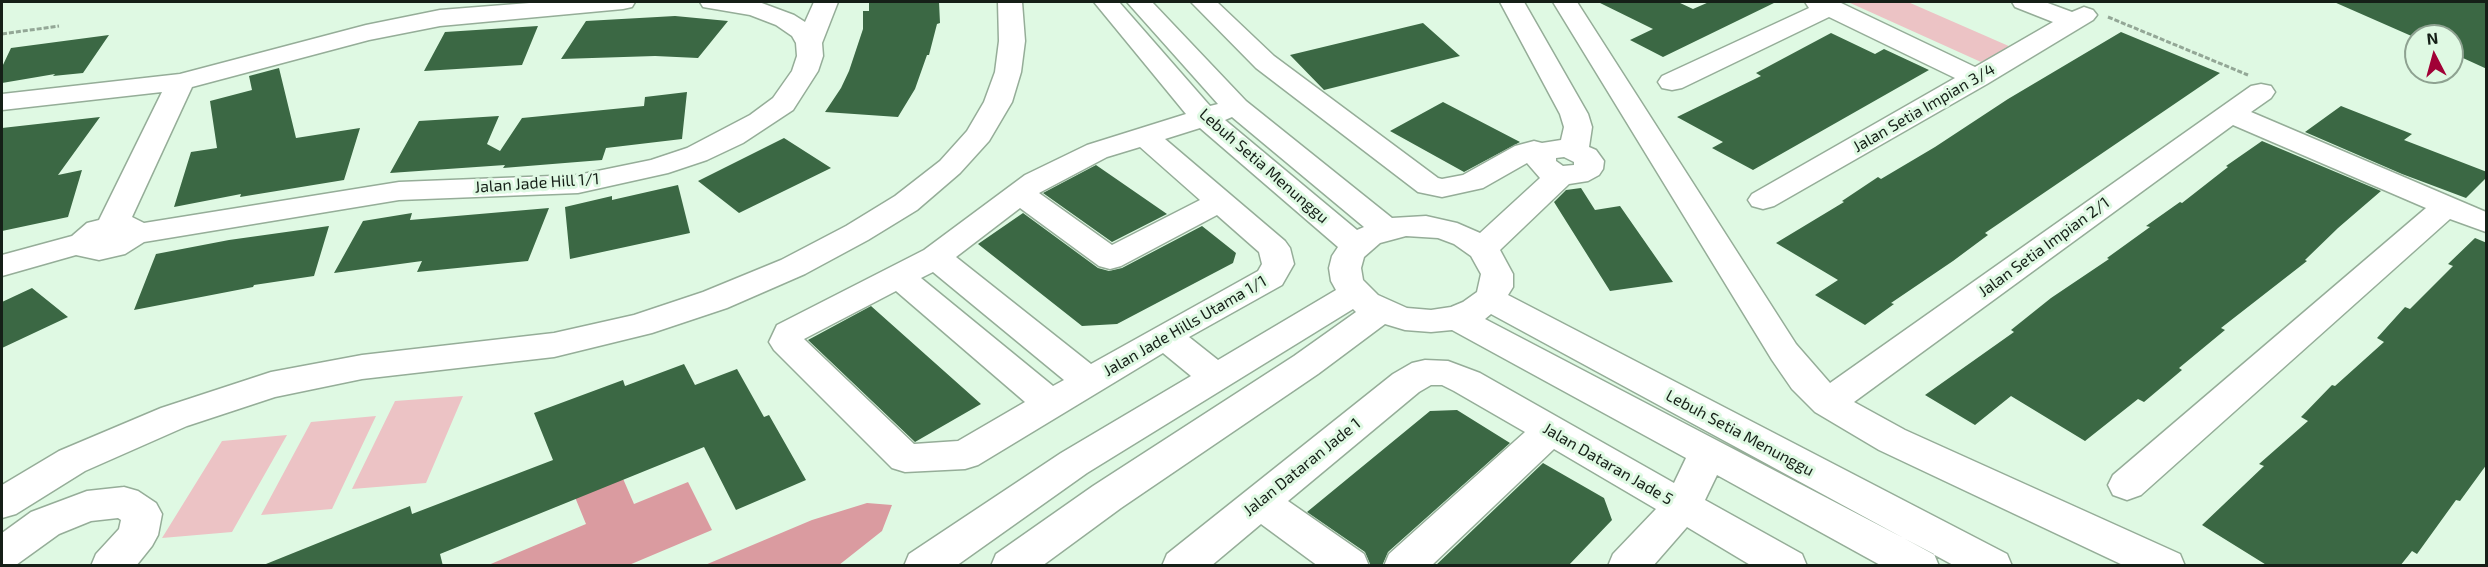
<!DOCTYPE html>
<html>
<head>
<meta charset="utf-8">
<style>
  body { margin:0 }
  #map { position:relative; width:2488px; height:567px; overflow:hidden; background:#dff9e3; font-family:"Exo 2",sans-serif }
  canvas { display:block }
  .frame { position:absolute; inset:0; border:3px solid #151f17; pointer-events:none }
  .north { position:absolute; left:2404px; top:24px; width:60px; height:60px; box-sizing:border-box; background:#dff9e3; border:2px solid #8ea291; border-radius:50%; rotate:354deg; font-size:16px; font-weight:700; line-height:24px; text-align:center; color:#151f17 }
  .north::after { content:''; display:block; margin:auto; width:21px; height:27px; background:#a10136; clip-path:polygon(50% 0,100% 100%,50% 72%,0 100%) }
</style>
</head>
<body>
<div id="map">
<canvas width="2488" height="567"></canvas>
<div class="frame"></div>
<div class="north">N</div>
</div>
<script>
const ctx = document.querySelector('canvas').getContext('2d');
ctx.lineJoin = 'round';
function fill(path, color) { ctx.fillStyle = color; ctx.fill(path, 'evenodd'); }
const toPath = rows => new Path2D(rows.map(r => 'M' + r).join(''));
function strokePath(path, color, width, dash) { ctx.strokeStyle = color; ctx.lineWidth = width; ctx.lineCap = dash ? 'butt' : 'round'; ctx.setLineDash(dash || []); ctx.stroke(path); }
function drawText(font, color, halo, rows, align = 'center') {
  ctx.font = font + ' "Exo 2",sans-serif'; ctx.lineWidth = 6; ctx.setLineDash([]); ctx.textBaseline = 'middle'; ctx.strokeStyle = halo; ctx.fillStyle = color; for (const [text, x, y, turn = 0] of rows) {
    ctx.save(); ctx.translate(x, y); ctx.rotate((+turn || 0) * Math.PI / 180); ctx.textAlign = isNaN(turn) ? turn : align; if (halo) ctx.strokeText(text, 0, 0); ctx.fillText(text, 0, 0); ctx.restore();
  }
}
fill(toPath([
  [1848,2,1908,2,2011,47,1981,62],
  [463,396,426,483,352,489,395,401],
  [376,416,332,509,261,515,311,422],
  [287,435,232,532,162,538,222,441]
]), '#ecc3c5');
fill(toPath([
  [608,444,634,504,688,482,712,530,629,565,486,566,586,524,561,463],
  [867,503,892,505,882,531,839,565,705,565,812,520]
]), '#da9ba0');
fill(toPath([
  [869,2,939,2,940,23,937,24,929,55,927,55,915,89,898,117,825,112,841,88,849,71,863,29,863,11,869,11],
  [1598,2,1678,2,1693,9,1709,2,1776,2,1663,57,1630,40,1653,29],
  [2334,2,2487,2,2487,69,2452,53,2452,36,2416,38],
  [675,16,728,21,698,58,655,56,561,59,586,21],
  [1423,23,1460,56,1324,90,1290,55],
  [538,26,522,65,424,71,445,32],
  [2121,32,2220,73,1985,233,1988,235,1953,261,1891,303,1894,304,1865,325,1815,295,1838,280,1776,243,1844,202,1842,201,1878,177,1881,179,1935,147,2008,99],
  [1831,33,1875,54,1884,49,1929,70,1753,170,1712,148,1723,142,1677,117,1761,76,1756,73],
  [109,35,83,73,53,76,55,74,2,83,2,67,11,48],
  [279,68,296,138,360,128,344,180,240,197,241,194,174,207,191,152,217,148,210,101,252,90,249,76],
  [687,92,682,139,606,148,602,160,503,168,505,165,390,173,419,121,499,116,487,144,500,151,522,118,644,106,645,97],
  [1443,102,1520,142,1464,172,1390,131],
  [2341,106,2412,134,2404,140,2487,172,2487,177,2466,198,2402,174,2305,132],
  [100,117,58,175,82,170,68,217,2,231,2,128],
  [784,138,831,168,739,213,698,181],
  [2262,141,2381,191,2338,228,2305,260,2307,261,2221,328,2225,330,2179,368,2182,370,2144,402,2138,399,2085,441,2011,396,1975,425,1925,395,2014,332,2011,330,2051,298,2109,259,2107,258,2150,227,2146,226,2180,202,2182,203,2228,167,2226,166],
  [1096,165,1167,214,1112,242,1043,193],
  [678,185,690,233,570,259,565,207,612,196,612,200],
  [1581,188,1595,210,1620,206,1673,282,1610,291,1554,202,1566,190],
  [549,208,528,261,417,272,422,261,334,273,363,221,412,213,410,220],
  [1023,213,1098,268,1109,271,1122,268,1202,226,1236,253,1233,263,1117,324,1082,326,978,244],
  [329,226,314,276,254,285,253,287,134,310,156,254,229,240],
  [2475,238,2487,243,2487,464,2460,501,2456,500,2417,554,2412,551,2400,566,2268,566,2202,525,2264,466,2259,464,2308,421,2301,417,2332,385,2335,386,2384,342,2377,338,2405,307,2410,309,2453,266,2448,264],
  [32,288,68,317,2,348,2,302],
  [871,306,981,404,915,442,808,340],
  [684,364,695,385,737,369,764,417,769,415,806,480,736,510,704,447,440,554,443,566,261,566,410,506,412,514,553,460,534,413,623,380,625,386],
  [1457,410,1510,443,1388,552,1382,566,1371,566,1365,552,1307,512,1430,411],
  [1543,463,1604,498,1612,520,1568,566,1435,566]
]), '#3b6844');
const minor = toPath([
  [542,2,635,2,632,7,623,9,440,26,369,40,192,87,132,217,144,223,399,182,578,175,651,160,687,148,750,115,773,98,792,71,797,56,796,43,792,36,776,25,750,15,703,7,700,2,759,2,794,15,805,22,814,2,838,2,822,43,823,56,818,71,793,110,743,143,707,160,668,173,578,193,399,200,144,242,125,254,99,260,76,255,2,276,2,255,72,236,87,223,99,220,162,92,2,110,2,94,180,74,366,25,440,10,542,2],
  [998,2,1022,2,1025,41,1021,72,1012,102,989,141,960,173,917,210,868,240,805,274,727,308,652,333,554,357,362,379,275,397,187,426,85,471,16,514,2,518,2,485,59,451,161,408,271,372,362,355,554,333,634,315,703,292,781,260,846,226,895,196,940,161,967,131,984,102,995,72,999,41,998,2],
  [1094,2,1119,2,1210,106,1218,104,1127,2,1152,2,1246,101,1392,218,1426,216,1457,223,1480,233,1540,178,1527,163,1483,188,1442,197,1418,192,1256,68,1191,2,1217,2,1274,56,1438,178,1442,179,1463,175,1515,146,1534,141,1542,143,1561,140,1564,127,1560,114,1500,2,1524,2,1588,114,1592,127,1589,147,1596,150,1604,161,1603,169,1599,175,1588,181,1569,184,1500,250,1513,274,1513,287,1508,295,2007,554,2012,566,1955,566,1491,314,1485,319,1934,554,1939,566,1882,566,1717,475,1705,500,1802,554,1807,566,1752,566,1687,527,1653,566,1608,566,1613,554,1656,509,1554,449,1431,566,1384,566,1389,554,1525,432,1454,391,1442,385,1431,385,1419,392,1288,501,1364,554,1369,566,1318,566,1261,524,1211,566,1162,566,1167,554,1393,374,1412,363,1425,360,1448,361,1480,373,1674,483,1686,458,1452,330,1431,332,1405,330,1385,324,1318,374,1121,508,1042,566,991,566,996,554,1093,486,1294,356,1356,312,1353,309,1087,473,956,566,904,566,909,554,1061,453,1191,376,1163,353,978,465,965,469,905,472,892,468,774,350,769,342,777,325,924,250,1025,175,1087,145,1186,114,1094,2],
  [1232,117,1364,227,1357,230,1225,120,1232,117],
  [1200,128,1338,247,1332,256,1329,268,1331,281,1336,290,1218,360,1189,337,1282,285,1294,264,1290,248,1285,241,1165,139,1200,128],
  [1140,147,1200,200,1112,245,1039,193,1107,157,1140,147],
  [1564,157,1574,162,1574,165,1563,166,1556,161,1556,158,1564,157],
  [1020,208,1099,266,1110,269,1121,266,1217,215,1259,252,1262,264,1258,271,1091,364,956,257,1020,208],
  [1406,236,1438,238,1454,244,1471,256,1481,274,1477,292,1463,302,1451,307,1431,310,1407,308,1378,295,1363,280,1361,268,1364,257,1380,243,1406,236],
  [933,272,1064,380,1053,386,921,278,933,272],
  [896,291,1025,402,958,441,914,444,804,339,896,291],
  [1553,2,1577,2,1796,344,1830,383,2251,86,2261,84,2271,86,2275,92,2271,98,2251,112,2486,212,2486,232,2450,219,2141,495,2127,500,2113,495,2108,485,2113,475,2426,208,2233,125,1854,402,1905,430,2180,554,2185,566,2125,566,1879,450,1815,412,1792,389,1772,360,1553,2],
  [1805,2,1839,2,1975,67,2053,22,2015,7,2012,2,2045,2,2072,12,2084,7,2093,10,2097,15,2093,20,1987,84,1774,206,1763,209,1752,206,1748,200,1752,194,1955,78,1829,17,1682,88,1672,90,1662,88,1658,82,1662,76,1809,8,1805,2],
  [124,487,138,491,156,503,162,514,158,535,152,546,136,566,91,566,96,554,119,529,121,520,118,518,91,521,59,534,16,565,2,566,2,533,31,512,87,491,124,487]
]);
strokePath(minor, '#95ad98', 3);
strokePath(toPath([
  [2108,17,2248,75],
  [2,34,59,26]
]), '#93a796', 3, [5, 2]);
fill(minor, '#fff');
drawText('16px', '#151f17', '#dff9e3', [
  ["Jalan Setia Impian 3/4",1924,108,-30],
  ["Lebuh Setia Menunggu",1264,166,41],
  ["Jalan Jade Hill 1/1",537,183,-4],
  ["Jalan Setia Impian 2/1",2044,247,-36],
  ["Jalan Jade Hills Utama 1/1",1185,326,-30],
  ["Lebuh Setia Menunggu",1740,433,28],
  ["Jalan Dataran Jade 5",1608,464,30],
  ["Jalan Dataran Jade 1",1302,467,-39]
]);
</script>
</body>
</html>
